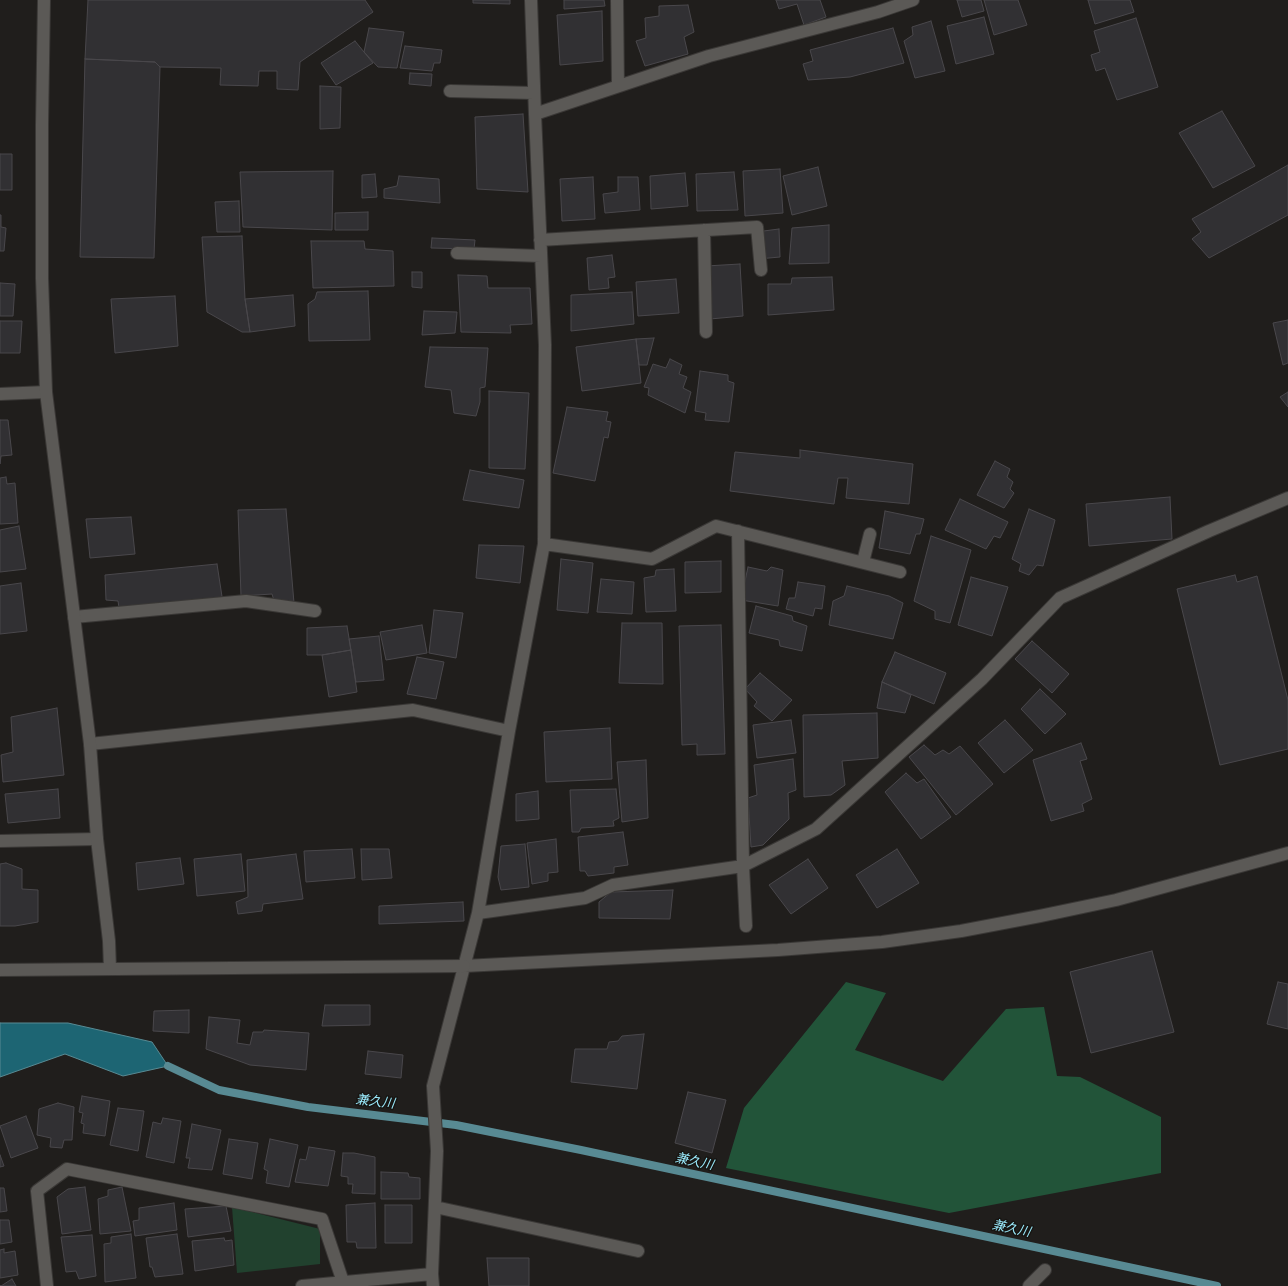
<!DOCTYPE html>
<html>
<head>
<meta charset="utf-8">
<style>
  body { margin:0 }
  canvas { display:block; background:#201e1c }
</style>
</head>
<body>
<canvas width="1288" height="1286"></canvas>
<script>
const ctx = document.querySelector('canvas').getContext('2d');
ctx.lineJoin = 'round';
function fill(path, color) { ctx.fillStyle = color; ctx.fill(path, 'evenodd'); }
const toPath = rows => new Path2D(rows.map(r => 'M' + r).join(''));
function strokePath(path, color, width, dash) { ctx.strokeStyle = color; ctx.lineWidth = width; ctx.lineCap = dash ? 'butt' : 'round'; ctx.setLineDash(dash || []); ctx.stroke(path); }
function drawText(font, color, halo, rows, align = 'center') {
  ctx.font = font + ' Overpass,"Noto Sans JP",sans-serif'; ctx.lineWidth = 3; ctx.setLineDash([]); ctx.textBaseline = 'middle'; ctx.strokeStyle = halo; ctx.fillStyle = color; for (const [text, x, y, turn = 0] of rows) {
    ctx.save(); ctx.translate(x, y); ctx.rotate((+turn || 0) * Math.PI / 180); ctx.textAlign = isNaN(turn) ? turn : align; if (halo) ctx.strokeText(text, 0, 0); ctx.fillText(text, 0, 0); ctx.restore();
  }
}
fill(toPath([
  [232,1207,320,1229,320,1264,237,1273]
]), '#21412e');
fill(toPath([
  [846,982,886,993,855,1050,943,1081,1006,1009,1044,1007,1057,1076,1080,1077,1161,1117,1161,1173,949,1213,726,1168,744,1108]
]), '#225439');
const water = toPath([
  [0,1023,68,1023,152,1042,168,1066,123,1076,65,1054,0,1077,0,1023]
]);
fill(water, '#1d6573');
strokePath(water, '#588a93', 1);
strokePath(toPath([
  [168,1066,219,1090,308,1107,456,1125,581,1150,1217,1286]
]), '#588a93', 8);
const building = toPath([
  [88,0,365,0,373,12,300,62,298,90,277,89,277,71,259,71,258,86,220,85,221,68,160,67,155,62,85,59,88,0],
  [473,0,510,0,510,4,473,3,473,0],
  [564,0,604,0,605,6,564,9,564,0],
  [776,0,820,0,826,17,804,25,797,4,779,9,776,0],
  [957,0,981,0,984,11,962,17,957,0],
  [984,0,1018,0,1027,25,994,35,984,0],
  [1088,0,1130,0,1134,12,1095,24,1088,0],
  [688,5,694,32,684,37,688,54,645,66,636,41,646,38,645,18,659,16,659,6,688,5],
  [602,11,603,61,560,65,557,15,602,11],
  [984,17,994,54,956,64,947,26,984,17],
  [1136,18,1158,87,1117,100,1105,68,1096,71,1091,55,1100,52,1094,31,1136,18],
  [931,21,945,71,915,78,904,41,913,35,912,27,931,21],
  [369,28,404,32,397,68,378,67,364,52,369,28],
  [893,28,904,63,850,77,808,80,803,64,813,61,810,50,893,28],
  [355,41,373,63,336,85,321,63,355,41],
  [405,46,442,50,440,63,434,63,432,71,400,68,405,46],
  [85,59,155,62,160,67,154,258,80,257,85,59],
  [410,73,432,74,431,86,409,84,410,73],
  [320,86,341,87,340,128,320,129,320,86],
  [1222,111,1255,166,1213,188,1179,133,1222,111],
  [523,114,528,192,477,189,475,117,523,114],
  [0,154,12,154,12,190,0,190,0,154],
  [1288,165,1288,215,1209,258,1192,239,1201,232,1192,219,1288,165],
  [818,167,827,206,792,215,783,176,818,167],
  [780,169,783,213,745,216,743,171,780,169],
  [333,171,332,230,243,227,240,172,333,171],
  [734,172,738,210,697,211,696,174,734,172],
  [685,173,688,206,651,209,650,176,685,173],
  [375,174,377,197,362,198,362,175,375,174],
  [399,176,439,179,440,203,384,198,384,189,397,186,399,176],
  [593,177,595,219,562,221,560,179,593,177],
  [618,177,638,177,640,210,605,213,603,194,618,192,618,177],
  [239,201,240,232,217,232,215,202,239,201],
  [368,212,368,230,335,230,335,213,368,212],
  [0,215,1,215,1,227,6,228,4,251,0,251,0,215],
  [829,225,829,263,789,264,792,228,829,225],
  [779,229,780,257,758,259,756,232,779,229],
  [242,236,245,299,250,332,242,332,207,312,202,237,242,236],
  [432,238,475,240,474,249,431,248,432,238],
  [311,241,364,241,365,249,393,251,394,286,313,288,311,241],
  [612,255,615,277,608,278,609,288,589,290,587,258,612,255],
  [740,264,743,316,710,319,706,266,740,264],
  [412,272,422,272,422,288,412,287,412,272],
  [458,275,487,276,488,288,530,288,532,324,510,325,511,333,461,332,458,275],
  [832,277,834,310,768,315,768,284,791,284,792,278,832,277],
  [676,279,679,313,638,316,636,282,676,279],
  [0,283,15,284,13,316,0,316,0,283],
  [368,291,370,340,309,341,308,304,315,299,317,292,368,291],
  [632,292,634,324,571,331,571,295,632,292],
  [293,295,295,326,250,332,245,299,293,295],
  [175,296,178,346,115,353,111,299,175,296],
  [424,311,457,312,455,333,422,335,424,311],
  [1288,320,1288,363,1283,365,1273,323,1288,320],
  [0,321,22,321,20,353,0,353,0,321],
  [654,338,647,365,639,365,636,339,654,338],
  [636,339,641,383,582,391,576,347,636,339],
  [430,347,488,348,485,387,480,388,480,402,476,416,454,413,451,390,425,387,430,347],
  [670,359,682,365,679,374,687,377,683,388,691,392,685,413,648,395,649,388,644,387,653,364,666,368,670,359],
  [700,371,728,375,728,381,734,383,729,422,705,420,706,413,695,411,700,371],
  [489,391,529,393,525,469,489,468,489,391],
  [1288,392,1288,407,1280,397,1288,392],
  [567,407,608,412,606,421,611,422,608,438,604,437,595,481,553,473,567,407],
  [0,420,8,420,12,455,1,456,0,464,0,420],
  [800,450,913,464,909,504,846,498,848,478,838,478,834,504,730,491,735,452,800,458,800,450],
  [995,461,1010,469,1007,477,1013,482,1010,489,1014,493,1004,508,977,495,995,461],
  [470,470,524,480,519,508,463,500,470,470],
  [6,477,7,484,15,483,18,523,0,524,0,478,6,477],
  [1170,497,1172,539,1089,546,1086,504,1170,497],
  [960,499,1008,522,1000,538,994,536,986,549,945,530,960,499],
  [286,509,294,603,275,604,272,594,241,596,238,510,286,509],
  [1029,509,1055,520,1043,566,1037,565,1029,575,1019,571,1021,564,1012,559,1029,509],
  [885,511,924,519,920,534,916,534,910,554,879,548,885,511],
  [131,517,135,554,90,558,86,519,131,517],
  [19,526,26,569,0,572,0,530,19,526],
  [931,536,971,550,950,623,935,619,935,611,914,601,931,536],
  [479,545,524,546,520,583,476,578,479,545],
  [561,559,593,563,588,613,557,610,561,559],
  [721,561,721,592,685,593,685,562,721,561],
  [217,564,223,603,120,614,118,601,106,600,105,575,217,564],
  [748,567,767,571,771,567,783,570,778,606,741,600,748,567],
  [674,569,676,611,646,612,644,578,655,576,656,570,674,569],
  [1235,575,1237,582,1257,576,1288,700,1288,749,1220,765,1177,589,1235,575],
  [971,577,1008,587,992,636,958,625,971,577],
  [601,579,634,582,632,614,597,612,601,579],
  [798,582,825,586,822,609,815,608,813,616,786,609,789,598,795,598,798,582],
  [21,583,27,631,0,634,0,586,21,583],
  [847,586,889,596,903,603,893,639,829,625,833,601,844,596,847,586],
  [756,606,792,616,793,621,807,626,802,651,780,646,779,640,749,633,756,606],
  [434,610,463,613,456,658,429,653,434,610],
  [622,623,662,623,663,684,619,683,622,623],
  [422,625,427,653,386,660,380,632,422,625],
  [721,625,725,754,697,755,697,744,682,745,679,626,721,625],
  [347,626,351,650,322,655,307,655,307,628,347,626],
  [379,636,384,680,356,682,349,639,379,636],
  [1032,641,1069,674,1052,693,1015,659,1032,641],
  [351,650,357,692,329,697,322,655,351,650],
  [895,652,946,673,934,704,882,682,895,652],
  [417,657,444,662,436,699,407,694,417,657],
  [760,673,792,700,772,721,754,706,757,702,745,689,760,673],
  [882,682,911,695,905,713,877,708,882,682],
  [1040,689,1066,714,1045,734,1021,709,1040,689],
  [57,708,64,775,3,782,1,755,13,752,11,717,57,708],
  [877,713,878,758,842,761,845,785,831,795,804,797,803,715,877,713],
  [791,720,796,753,757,758,753,725,791,720],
  [1005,720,1033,750,1004,773,978,743,1005,720],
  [610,728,612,779,546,782,544,732,610,728],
  [1081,743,1087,759,1080,761,1092,799,1082,804,1084,811,1051,821,1033,760,1081,743],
  [924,745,935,755,943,750,949,754,960,746,993,784,956,815,909,757,924,745],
  [793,759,796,790,788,793,789,819,763,845,751,847,748,798,757,795,754,765,793,759],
  [646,760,648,818,622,822,617,762,646,760],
  [906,773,917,783,924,779,951,817,921,839,885,792,906,773],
  [58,789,60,818,8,823,5,794,58,789],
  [616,789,619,818,613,821,614,826,581,828,579,832,572,832,570,790,616,789],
  [538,791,539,819,516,821,516,794,538,791],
  [623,832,628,865,614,867,614,873,588,876,585,871,580,871,578,837,623,832],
  [556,839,558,872,548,873,548,881,532,884,527,843,556,839],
  [525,844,529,887,501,890,498,877,501,846,525,844],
  [352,849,355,878,306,882,304,851,352,849],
  [361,849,389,849,392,878,362,880,361,849],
  [897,849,919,883,877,908,856,875,897,849],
  [241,854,245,891,197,896,194,859,241,854],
  [296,854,303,899,263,904,262,911,238,914,236,902,248,897,247,860,296,854],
  [180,858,184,884,138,890,136,863,180,858],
  [808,859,828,888,791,914,769,885,808,859],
  [6,863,22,869,22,889,38,890,38,922,15,926,0,926,0,864,6,863],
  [673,890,670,919,599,918,599,902,611,892,673,890],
  [463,902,464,921,379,924,379,906,463,902],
  [1152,951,1174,1032,1091,1053,1070,972,1152,951],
  [1278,982,1288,984,1288,1029,1267,1024,1278,982],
  [325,1005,370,1005,370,1025,322,1026,325,1005],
  [189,1010,189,1033,153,1031,154,1011,189,1010],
  [209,1017,240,1020,237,1043,250,1045,253,1032,263,1032,264,1030,309,1033,306,1070,250,1065,206,1049,209,1017],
  [644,1034,637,1089,571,1082,575,1049,607,1049,609,1042,618,1041,622,1036,644,1034],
  [368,1051,403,1055,401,1078,365,1074,368,1051],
  [688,1092,726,1100,712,1153,675,1143,688,1092],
  [82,1096,110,1101,105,1136,83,1133,84,1124,81,1123,83,1113,79,1112,82,1096],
  [58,1103,74,1107,72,1140,64,1140,62,1148,50,1147,51,1138,37,1135,39,1109,58,1103],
  [118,1108,144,1111,138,1151,110,1145,118,1108],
  [26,1116,38,1148,11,1158,0,1126,26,1116],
  [163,1118,181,1121,174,1163,146,1157,153,1122,161,1124,163,1118],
  [192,1124,221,1130,212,1170,188,1168,190,1158,186,1158,192,1124],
  [229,1139,258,1143,252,1179,223,1174,229,1139],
  [270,1139,298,1145,289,1187,266,1183,268,1171,264,1169,270,1139],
  [309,1147,335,1151,328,1186,295,1182,300,1159,306,1160,309,1147],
  [343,1153,354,1153,375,1157,375,1194,352,1193,353,1184,348,1184,348,1177,341,1176,343,1153],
  [0,1155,4,1166,0,1167,0,1155],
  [381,1172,408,1173,409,1177,420,1178,420,1199,381,1199,381,1172],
  [85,1187,91,1230,62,1234,57,1197,68,1189,85,1187],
  [122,1187,131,1231,100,1234,98,1199,108,1196,108,1190,122,1187],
  [0,1188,4,1188,7,1211,0,1212,0,1188],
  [174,1203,177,1230,135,1236,133,1221,139,1220,139,1208,174,1203],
  [375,1203,376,1248,357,1248,356,1242,347,1242,346,1205,375,1203],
  [385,1205,412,1205,412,1243,385,1243,385,1205],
  [226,1206,231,1231,188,1237,185,1209,226,1206],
  [0,1220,9,1220,12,1242,0,1244,0,1220],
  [131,1234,136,1278,105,1282,104,1244,111,1243,111,1237,131,1234],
  [177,1234,183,1274,155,1277,152,1267,150,1267,146,1238,177,1234],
  [92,1235,96,1276,79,1279,76,1271,66,1272,61,1237,92,1235],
  [224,1238,225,1241,232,1240,234,1265,195,1271,192,1241,224,1238],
  [4,1249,4,1253,15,1251,18,1275,0,1278,0,1250,4,1249],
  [487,1258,529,1258,529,1286,489,1286,487,1258],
  [12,1279,16,1286,0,1286,0,1285,1,1286,12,1279]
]);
fill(building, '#313033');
strokePath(building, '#49474b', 1);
const service = toPath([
  [1029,1286,1045,1270]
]);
const minor = toPath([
  [617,0,618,86],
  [450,91,534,93],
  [535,114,709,56,878,12,913,0],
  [704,230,706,332],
  [540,240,757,227,761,270],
  [457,253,541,256],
  [0,394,46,392],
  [738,531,743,866,746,926],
  [544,544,652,559,716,526,900,572],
  [863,562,870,534],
  [74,617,246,601,315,611],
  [90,744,413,710,509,731],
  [0,841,97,839],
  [478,913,585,898,613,885,743,866,816,829,982,679,1060,598,1209,531,1288,498],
  [464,966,778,950,882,942,961,931,1040,916,1116,900,1288,853],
  [435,1207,638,1251],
  [47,1286,37,1191,67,1169,322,1219,343,1282],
  [302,1286,432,1274],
  [433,1286,432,1274,437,1151,433,1086,478,913,509,731,544,544,545,345,535,114,531,0]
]);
const tertiary = toPath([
  [44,0,42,125,42,278,46,392,90,744,97,839,109,941,110,969],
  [0,970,464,966]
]);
strokePath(service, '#3a3836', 14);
strokePath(minor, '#3a3836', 14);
strokePath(tertiary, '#3a3836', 14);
strokePath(service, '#5b5956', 12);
strokePath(minor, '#5b5956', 12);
strokePath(tertiary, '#5b5956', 12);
drawText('italic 13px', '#9bebfd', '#171512', [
  ["兼久川",375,1103,7],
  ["兼久川",694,1163,12],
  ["兼久川",1011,1230,12]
]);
</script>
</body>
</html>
